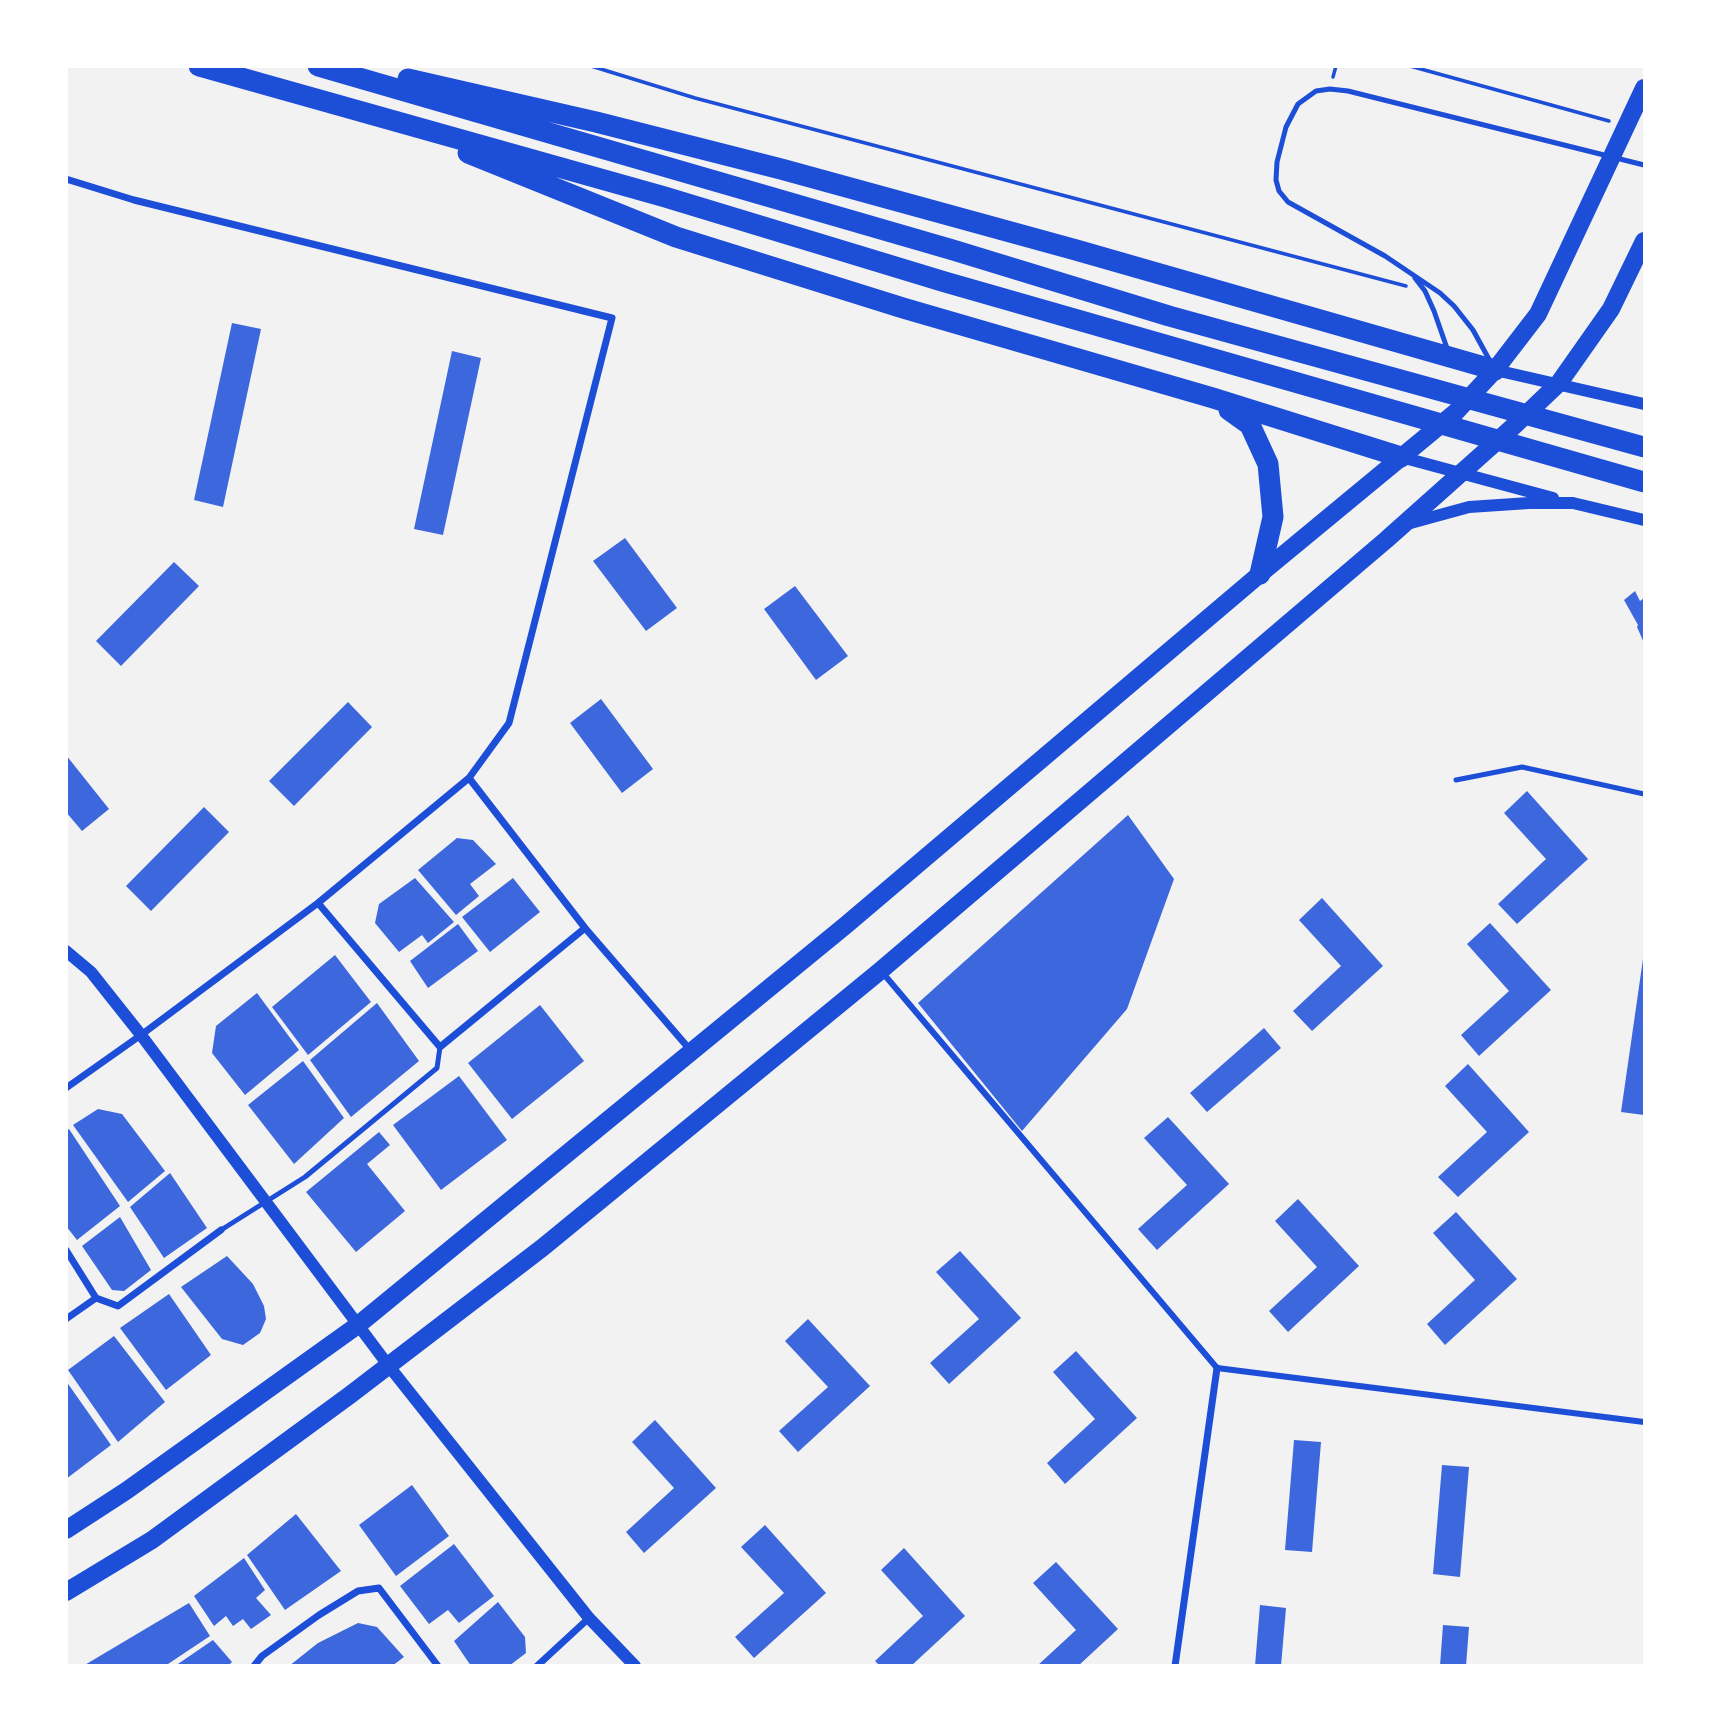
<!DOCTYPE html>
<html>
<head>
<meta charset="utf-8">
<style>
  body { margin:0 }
  #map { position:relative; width:1711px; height:1732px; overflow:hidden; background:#f2f2f2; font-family:"Fira Sans Condensed",sans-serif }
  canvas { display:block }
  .frame { position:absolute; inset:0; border:68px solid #fff; pointer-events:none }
</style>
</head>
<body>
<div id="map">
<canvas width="1711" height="1732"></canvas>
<div class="frame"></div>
</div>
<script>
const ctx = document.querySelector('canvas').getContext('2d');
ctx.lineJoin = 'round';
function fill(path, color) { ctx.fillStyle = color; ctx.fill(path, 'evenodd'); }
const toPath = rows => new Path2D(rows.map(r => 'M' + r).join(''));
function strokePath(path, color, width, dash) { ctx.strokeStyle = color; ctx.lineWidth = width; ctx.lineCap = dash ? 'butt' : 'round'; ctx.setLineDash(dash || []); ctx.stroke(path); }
fill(toPath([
  [232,323,261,329,223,507,194,500],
  [452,351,481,358,443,535,414,529],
  [625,538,677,608,646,631,593,561],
  [174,562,199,586,121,666,96,641],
  [795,586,848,656,816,680,764,609],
  [1635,591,1640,601,1644,598,1644,643,1637,627,1638,625,1624,600],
  [601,699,653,769,622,793,570,723],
  [348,702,372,727,294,806,269,781],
  [66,755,109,809,82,831,66,812],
  [1527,791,1588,859,1517,924,1498,904,1546,859,1504,813],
  [204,807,229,832,151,911,126,886],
  [1128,815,1174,879,1127,1009,1022,1131,918,1003],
  [457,838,473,840,496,864,470,884,479,896,456,915,418,870],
  [415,878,454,922,428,943,422,935,399,952,375,923,379,904],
  [513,878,540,912,490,952,462,917],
  [1322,898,1383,966,1312,1031,1293,1011,1341,966,1299,920],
  [1490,923,1551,990,1479,1056,1461,1035,1509,991,1467,944],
  [458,924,478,951,428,988,410,961],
  [335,955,371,1002,308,1055,272,1007],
  [1643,959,1644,959,1644,1115,1621,1112],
  [257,993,299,1050,245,1095,212,1053,216,1026],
  [377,1003,419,1061,351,1117,310,1060],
  [540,1005,584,1061,512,1119,468,1063],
  [1264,1028,1281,1048,1207,1112,1190,1093],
  [303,1061,344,1118,294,1164,248,1105],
  [1468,1064,1529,1132,1458,1197,1438,1177,1487,1132,1445,1086],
  [459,1076,507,1140,441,1190,393,1125],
  [98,1109,122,1114,165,1171,128,1202,73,1125],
  [1168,1117,1229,1184,1157,1250,1138,1229,1187,1185,1144,1138],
  [69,1129,120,1206,77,1240,66,1226,66,1131],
  [379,1132,390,1145,367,1164,405,1211,356,1252,306,1192],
  [170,1173,207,1228,164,1258,130,1207],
  [1298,1199,1359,1266,1288,1332,1269,1311,1317,1267,1275,1221],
  [1456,1212,1517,1279,1445,1345,1427,1324,1475,1280,1433,1233],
  [120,1217,151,1270,124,1291,112,1290,82,1246],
  [960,1251,1021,1318,949,1384,930,1363,979,1319,936,1272],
  [227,1256,253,1284,264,1306,266,1319,260,1333,243,1345,222,1339,181,1287],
  [169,1294,211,1355,166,1390,120,1328],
  [808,1319,870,1386,798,1452,779,1431,828,1387,785,1341],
  [114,1336,165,1402,118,1442,68,1370],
  [1076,1351,1137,1418,1065,1484,1047,1463,1095,1419,1053,1372],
  [66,1381,111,1445,66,1479],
  [655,1420,716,1488,644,1553,626,1532,674,1488,632,1442],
  [1294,1440,1321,1442,1312,1552,1285,1550],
  [1442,1465,1469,1467,1460,1577,1433,1574],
  [412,1485,449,1536,396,1576,359,1525],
  [296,1514,341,1571,285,1610,247,1555],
  [765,1525,826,1593,754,1658,735,1637,784,1593,741,1547],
  [454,1544,494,1596,459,1623,448,1610,429,1624,400,1586],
  [904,1548,965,1616,911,1666,880,1666,875,1661,923,1616,881,1570],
  [244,1558,265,1590,256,1598,271,1615,251,1629,243,1619,233,1626,226,1616,214,1626,194,1596],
  [1056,1562,1118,1629,1078,1666,1037,1666,1076,1630,1033,1583],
  [498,1602,525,1637,526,1653,509,1666,471,1666,454,1641],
  [189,1603,210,1636,165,1666,83,1666],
  [1260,1605,1286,1608,1281,1666,1255,1666],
  [358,1623,377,1627,404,1657,392,1666,289,1666,318,1643],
  [1443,1625,1469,1627,1466,1666,1440,1666],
  [213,1640,232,1662,228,1666,175,1666]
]), '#3d67dc');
strokePath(toPath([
  [591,66,695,98,1406,286],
  [1410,66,1609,121],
  [1333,77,1336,66]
]), '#1d4ed8', 3.5);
strokePath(toPath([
  [1415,278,1425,291,1434,311,1448,351],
  [1490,361,1473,330,1454,306,1440,293,1385,256,1288,202,1279,191,1276,180,1277,162,1286,127,1298,104,1316,91,1330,89,1348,91,1644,165],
  [1456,780,1522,767,1644,794],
  [221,1230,305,1177,437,1068,440,1047]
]), '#1d4ed8', 5);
strokePath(toPath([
  [882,972,1217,1368,1644,1422]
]), '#1d4ed8', 6);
strokePath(toPath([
  [66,179,134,200,612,318,509,723,469,778,318,903,141,1035,66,1088],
  [318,903,440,1047,585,928,469,778],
  [585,928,692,1052],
  [66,1250,96,1298],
  [96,1298,118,1306,221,1230],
  [66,1319,96,1298],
  [254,1666,262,1656,319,1615,358,1591,379,1588,438,1666],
  [537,1666,589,1618],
  [1175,1666,1217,1368]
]), '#1d4ed8', 7);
strokePath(toPath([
  [1495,370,1644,404],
  [1401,457,1553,498],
  [1407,524,1469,507,1529,503,1573,503,1644,520],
  [66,951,91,972,141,1035,388,1365,589,1618,635,1666]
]), '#1d4ed8', 12);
strokePath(toPath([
  [66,1530,126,1491,358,1325,846,925,1260,574,1456,412,1495,370,1538,314,1644,88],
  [66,1592,152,1540,350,1395,542,1248,880,971,1386,540,1515,425,1559,383,1611,309,1644,241]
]), '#1d4ed8', 18);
strokePath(toPath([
  [199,66,665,197,945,282,1644,482],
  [318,66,953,250,1169,316,1644,447],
  [408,79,596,122,781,169,1076,250,1495,370],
  [468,153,676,237,903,308,1213,398,1401,457],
  [1229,410,1250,425,1268,464,1273,517,1260,574]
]), '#1d4ed8', 21);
</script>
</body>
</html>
